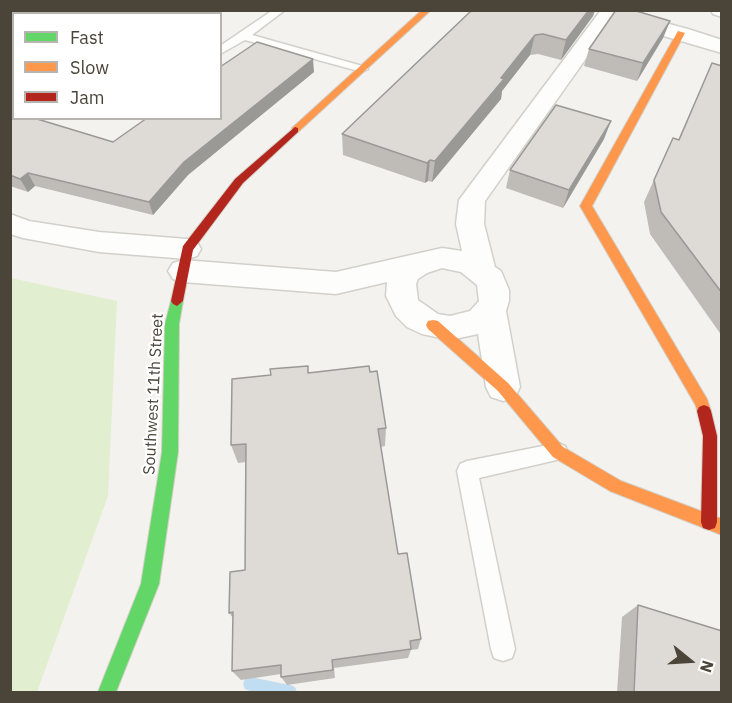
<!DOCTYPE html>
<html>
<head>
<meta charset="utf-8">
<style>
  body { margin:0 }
  #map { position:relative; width:732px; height:703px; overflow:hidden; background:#f4f2ee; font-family:"IBM Plex Sans",sans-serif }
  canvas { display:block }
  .frame { position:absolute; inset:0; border:12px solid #4b4439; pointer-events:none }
  .legend { position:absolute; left:12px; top:12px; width:210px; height:108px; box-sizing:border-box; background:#fff; border:2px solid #b7b4b0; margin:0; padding:8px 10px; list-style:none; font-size:18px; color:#4b4439 }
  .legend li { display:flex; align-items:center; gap:12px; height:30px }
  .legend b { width:30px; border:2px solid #b7b4b0 }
  .north { position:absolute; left:660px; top:631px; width:60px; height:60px; -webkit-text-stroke:4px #fff; paint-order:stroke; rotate:108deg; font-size:16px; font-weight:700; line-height:24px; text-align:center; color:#4b4439 }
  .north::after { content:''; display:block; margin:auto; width:21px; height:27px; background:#4b4439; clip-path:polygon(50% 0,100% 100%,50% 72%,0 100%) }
</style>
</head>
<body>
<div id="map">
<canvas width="732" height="703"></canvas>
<div class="frame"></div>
<ul class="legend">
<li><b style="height:8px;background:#63d668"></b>Fast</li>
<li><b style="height:8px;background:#ff974d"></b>Slow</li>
<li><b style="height:8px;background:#b3261e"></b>Jam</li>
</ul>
<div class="north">N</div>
</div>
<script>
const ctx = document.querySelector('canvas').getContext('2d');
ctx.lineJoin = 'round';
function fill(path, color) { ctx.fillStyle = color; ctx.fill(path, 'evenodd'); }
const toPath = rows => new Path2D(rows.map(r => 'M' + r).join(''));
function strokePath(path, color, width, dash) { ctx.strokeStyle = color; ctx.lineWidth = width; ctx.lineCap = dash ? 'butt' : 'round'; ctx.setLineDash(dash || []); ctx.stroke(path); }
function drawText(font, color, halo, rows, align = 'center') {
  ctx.font = font + ' "IBM Plex Sans",sans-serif'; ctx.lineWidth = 4.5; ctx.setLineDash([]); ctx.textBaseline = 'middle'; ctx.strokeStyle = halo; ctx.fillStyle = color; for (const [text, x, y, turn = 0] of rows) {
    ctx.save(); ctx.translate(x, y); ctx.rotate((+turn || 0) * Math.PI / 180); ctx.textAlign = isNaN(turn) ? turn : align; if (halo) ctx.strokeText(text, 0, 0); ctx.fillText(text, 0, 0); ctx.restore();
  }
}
fill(toPath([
  [11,278,117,301,108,496,37,692,11,692]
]), '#e1eecf');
fill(toPath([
  [250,677,290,685,295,687,297,692,250,691,245,689,243,684,245,679,250,677]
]), '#c0ddf1');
const lane = toPath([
  [273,10,285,10,252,35,366,67,368,69,362,72,245,40,220,54,220,46,273,10],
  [10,96,14,96,14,104,10,104,10,96],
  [558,443,565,446,568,452,565,458,479,478,515,649,512,658,503,661,494,658,491,649,457,471,460,464,467,461,558,443]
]);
const street = toPath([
  [601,10,620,10,618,13,623,12,688,29,722,40,722,53,616,22,614,19,485,201,484,224,495,267,501,271,509,290,509,301,506,311,520,387,515,397,503,401,491,397,486,387,478,334,450,340,422,334,407,327,396,316,386,296,387,282,336,294,183,282,173,279,168,271,173,263,183,260,336,272,442,248,462,251,456,224,459,200,601,10],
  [442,268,461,272,477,285,479,301,470,311,450,316,438,314,418,300,416,284,418,279,427,273,442,268],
  [711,10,722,10,722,17,713,14,711,10],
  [10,214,29,221,99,232,187,239,197,242,201,249,197,256,187,259,99,252,23,238,10,234,10,214]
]);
const fast = toPath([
  [177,296,183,301,179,324,178,452,159,584,116,692,98,692,141,584,162,452,165,324,171,301,177,296]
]);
const slow = toPath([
  [422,10,431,10,298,132,292,132,292,128,422,10],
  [678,31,685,33,592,206,707,399,711,411,709,415,704,417,699,415,695,404,580,206,678,31],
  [433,320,438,321,508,383,563,447,621,481,722,519,722,535,610,491,553,457,498,391,428,329,426,325,428,321,433,320]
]);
const jam = toPath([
  [295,127,298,128,298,132,243,183,193,250,183,301,177,306,173,304,171,301,183,246,235,179,295,127],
  [704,405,709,407,711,411,717,436,717,522,715,528,709,530,703,528,701,522,703,436,697,411,699,407,704,405]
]);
strokePath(lane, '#d2d0cb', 3);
strokePath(street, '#d2d0cb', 3);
strokePath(fast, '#d3cfc5', 2);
strokePath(slow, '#d3cfc5', 2);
strokePath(jam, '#d3cfc5', 2);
fill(lane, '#fdfdfc');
fill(street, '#fdfdfc');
fill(fast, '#63d668');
fill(slow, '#ff974d');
fill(jam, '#b3261e');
fill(toPath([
  [472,10,595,10,593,16,561,60,538,54,530,55,502,91,501,99,432,182,428,181,425,183,343,155,342,134],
  [670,21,663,38,637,81,584,66,589,49],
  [712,63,722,66,722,336,650,234,644,202,673,138,678,140],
  [314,72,188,175,153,215,35,186,28,192,10,186,10,114,113,142],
  [604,139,563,208,506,188,510,170],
  [309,373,386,428,385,446,381,447,398,554,421,639,418,649,411,650,408,658,334,668,335,678,287,685,281,677,281,674,241,680,232,671,233,618,229,613,245,570,246,462,238,463,231,445],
  [638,605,722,693,617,693,622,617]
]), '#bfbcb8');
fill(toPath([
  [589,10,595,10,593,16,561,60,566,40],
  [670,21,663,38,637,81,643,63],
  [535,35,530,55,502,91,501,99,432,182,435,161],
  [313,59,314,72,188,175,153,215,149,202,184,162],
  [611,121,604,139,563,208,569,190],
  [430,160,428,181,425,183,427,163],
  [28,173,35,186,28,192,20,179]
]), '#9b9996');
const building = toPath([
  [472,10,589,10,566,40,543,34,535,35,501,78,504,79,435,161,430,160,427,163,342,134,472,10],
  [616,10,633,10,670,21,643,63,589,49,616,10],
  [257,42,313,59,184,162,149,202,28,173,20,179,10,175,10,114,14,114,14,118,34,118,113,142,147,118,220,118,220,67,257,42],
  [712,63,722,66,722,293,661,212,654,180,673,138,679,140,712,63],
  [556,105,611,121,569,190,510,170,556,105],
  [308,366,308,373,369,366,370,372,377,371,386,428,378,429,398,554,407,553,421,639,410,641,411,649,332,660,333,670,281,677,281,665,232,671,233,612,229,613,230,572,245,570,246,444,231,445,232,379,271,375,270,369,308,366],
  [638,605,722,631,722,693,634,693,638,605]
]);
fill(building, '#dedbd6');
strokePath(building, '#9b9996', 1.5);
drawText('16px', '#4b4439', '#fff', [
  ["Southwest 11th Street",154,394,-87]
]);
</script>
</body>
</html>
